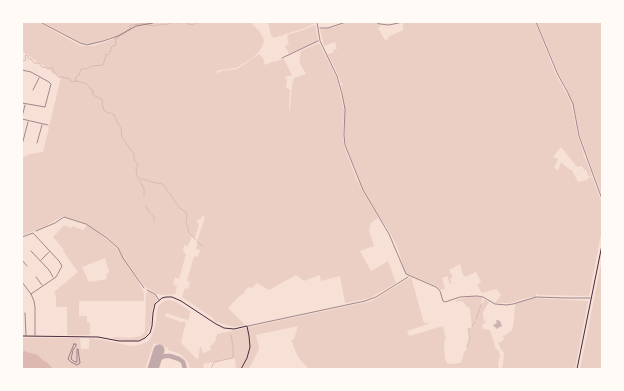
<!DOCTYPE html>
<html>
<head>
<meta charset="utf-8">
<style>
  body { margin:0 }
  #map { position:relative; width:624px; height:391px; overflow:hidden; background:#f7e1d7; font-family:"Titillium Web",sans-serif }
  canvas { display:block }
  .frame { position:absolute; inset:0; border:23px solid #fffaf5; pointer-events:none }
</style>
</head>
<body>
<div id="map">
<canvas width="624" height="391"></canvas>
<div class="frame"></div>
</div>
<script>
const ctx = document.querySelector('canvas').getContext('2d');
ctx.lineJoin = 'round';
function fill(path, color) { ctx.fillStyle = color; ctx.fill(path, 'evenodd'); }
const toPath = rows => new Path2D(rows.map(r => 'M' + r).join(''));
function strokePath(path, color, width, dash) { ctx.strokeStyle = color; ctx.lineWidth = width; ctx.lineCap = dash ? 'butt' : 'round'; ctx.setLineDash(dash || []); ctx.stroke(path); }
fill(toPath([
  [22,22,38,22,79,45,84,46,93,46,113,39,115,36,91,44,83,44,42,22,250,22,253,25,259,30,264,40,263,45,258,53,251,59,236,68,221,70,219,70,216,72,217,73,221,71,237,69,255,57,259,54,263,58,265,65,274,61,275,62,282,59,284,59,292,75,285,77,287,80,286,87,288,89,290,89,289,109,290,110,292,85,294,78,306,74,299,62,301,51,319,43,336,76,341,96,344,111,343,132,344,146,356,178,362,190,378,218,371,223,369,230,374,246,360,251,371,271,388,261,396,283,370,298,346,303,345,303,340,276,321,281,320,275,304,281,296,275,269,290,257,283,252,288,248,287,243,294,238,297,228,308,245,325,235,327,230,326,214,321,213,318,182,297,185,288,188,289,190,282,187,281,194,256,198,257,200,250,196,249,198,242,197,241,205,217,202,216,200,220,198,219,197,222,199,224,195,238,192,236,188,246,184,245,183,252,186,254,179,279,175,277,173,285,177,286,175,294,163,295,157,294,144,286,129,265,118,248,109,238,85,223,63,216,44,227,23,235,22,234,22,158,30,154,43,152,61,77,24,53,22,47],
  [268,22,315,22,315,23,305,28,274,38,271,35],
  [348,22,372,22,379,24,381,26,378,28,385,40,389,39,388,37,403,30,403,23,405,22,535,22,557,77,569,98,572,108,578,137,584,154,583,155,584,157,585,157,592,176,589,177,586,170,584,170,582,166,577,167,561,147,553,157,558,159,554,168,558,170,561,162,570,170,572,170,578,182,587,180,588,178,592,177,602,203,602,229,589,296,538,295,538,294,536,294,536,297,530,297,510,303,495,303,501,295,497,289,482,293,477,285,481,282,476,272,465,277,464,275,463,275,460,264,449,270,453,277,450,279,452,283,450,284,448,279,448,276,442,278,445,289,440,290,436,286,407,274,405,272,397,246,389,231,377,213,363,189,356,171,346,145,345,135,345,109,341,85,343,85,342,83,341,83,336,70,327,54,332,53,333,53,333,50,337,49,335,42,324,46,320,29,332,28],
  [537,22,602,22,602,195,580,136,574,107,566,87,559,75],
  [315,25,317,33,318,41,289,54,285,46,289,44,287,38,288,38,287,35,306,29],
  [64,225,71,228,72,226,83,230,87,225,110,241,117,249,137,279,144,293,144,301,79,301,79,316,87,316,87,322,90,323,90,335,67,335,67,307,56,307,56,296,54,292,78,272,63,251,64,250,53,237],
  [105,258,109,272,106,275,107,279,89,282,82,267],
  [602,259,602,369,580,369],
  [411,277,424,323,428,322,428,324,407,331,409,336,443,326,446,339,445,339,444,343,445,358,446,361,448,364,461,363,464,352,466,351,470,339,470,335,467,329,472,327,470,308,467,307,463,302,460,301,456,302,455,300,470,297,479,297,483,298,481,303,483,303,484,299,489,302,483,312,483,317,486,323,482,324,483,329,490,330,496,349,497,350,498,349,500,356,498,363,499,369,309,369,304,364,298,357,291,340,294,339,298,326,256,335,259,347,258,351,249,369,236,369,235,358,203,364,204,369,190,369,188,362,180,354,168,350,168,348,154,343,145,369,53,369,47,362,44,361,38,355,27,352,22,352,22,338,80,338,81,349,89,349,89,338,103,340,131,346,138,345,147,342,151,338,156,322,157,310,159,305,164,301,170,300,176,302,190,311,189,319,187,320,166,313,165,316,181,322,186,322,181,342,183,345,197,359,198,359,200,347,201,347,203,353,211,350,210,346,213,344,213,343,215,342,217,334,372,301],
  [149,291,156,296,157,300,152,309,151,325,147,335,143,339,136,341,124,341,114,339,113,338,115,337,130,338,141,336,145,332,146,293],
  [533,298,588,301,575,369,502,369,502,367,503,366,504,352,502,351,498,343,504,340,503,336,507,334,512,330,514,320,515,304]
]), '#ebcfc5');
fill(toPath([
  [24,351,38,355,44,361,47,362,53,369,22,369,22,352]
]), '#dcb8b0');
strokePath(toPath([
  [185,22,188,24,193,25,197,22],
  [22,61,26,60,25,56,26,55,28,57,29,59,31,59,34,63,39,63,41,66,43,68,45,67,48,69,50,68,53,68,53,73,56,73,58,77,61,77,67,78,70,79,70,81,72,82,77,81,87,84,90,89,92,89,92,91,93,91,94,92,92,93,93,95,103,100,102,104,104,110,108,113,111,113,114,115,116,119,118,124,121,128,122,138,134,154,134,159,138,166,136,169,137,177,140,179,143,179,152,182,162,184,164,185,168,192,170,193,175,202,181,209,186,212,187,215,186,223,188,228,189,233,196,240],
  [75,82,76,79,75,78,79,75,81,69,87,69,91,66,103,65,105,59,106,54,108,55,110,52,112,46,115,46,116,41,115,39,116,39,118,38,118,36,122,35,128,30,130,30,130,26,132,25,146,23,148,25,155,26,156,25,158,25,162,24,167,25,172,22,177,23,182,22],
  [140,181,144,189,144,197],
  [146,206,149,212,154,217,154,222],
  [197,242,203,246],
  [476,319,481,305],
  [472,326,475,322],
  [467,347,470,337,469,335,469,329],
  [211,369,214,362,233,358,233,347,231,335]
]), '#dcb8b0', 1);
strokePath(toPath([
  [154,366,156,361,160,358,165,356,170,356,179,359,183,362,185,369]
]), '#c3aaaa', 4.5);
strokePath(toPath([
  [153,369,159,350]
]), '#c3aaaa', 11);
fill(toPath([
  [497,320,500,321,502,326,496,329,495,326,494,327,493,325,497,323,496,321]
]), '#ccb4b1');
strokePath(toPath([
  [40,22,80,43,87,45,103,41,118,36,136,26,153,23],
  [375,22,380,24,389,25,403,22],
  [320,28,328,28,346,22],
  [36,231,55,223,64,217,86,224,107,238,118,248,123,258,144,288],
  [74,344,76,344,76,346,73,350,71,359,75,362,77,362,77,349,78,349,80,363,77,365,71,362,68,359,74,344]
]), '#4a2c40', 0.5);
strokePath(toPath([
  [317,22,320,41,337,76,342,94,345,109,344,135,345,145,363,190,389,234,406,274,436,287,440,291,443,301,445,302,460,297,477,296,483,297,495,304,507,305,513,304,536,297,566,298,590,298],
  [536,22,558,75,567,91,573,104,579,136,602,199],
  [282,58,318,41],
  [22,70,31,72,49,82,51,84,45,107,22,103],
  [33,90,39,78],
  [22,117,25,105],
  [22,119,48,125],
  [37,143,42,125],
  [22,145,28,122],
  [22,237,33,233,59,261,62,266,56,277,31,294],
  [31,251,49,270,53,277],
  [22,260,27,266],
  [41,260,49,252],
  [36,277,42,285],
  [22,282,31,294,34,301,35,307,35,335],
  [147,290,155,294,159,300],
  [25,313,26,335],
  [248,326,365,301,376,297,408,277]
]), '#4a2c40', 0.5);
strokePath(toPath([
  [22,336,98,337,119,341,139,341,145,338,150,333,152,326,153,313,155,304,162,298,166,297,172,297,181,301,216,324,224,328,234,329,247,326,249,336,250,347,247,358,241,369],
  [577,369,602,245]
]), '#4a2c40', 1);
</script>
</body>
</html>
